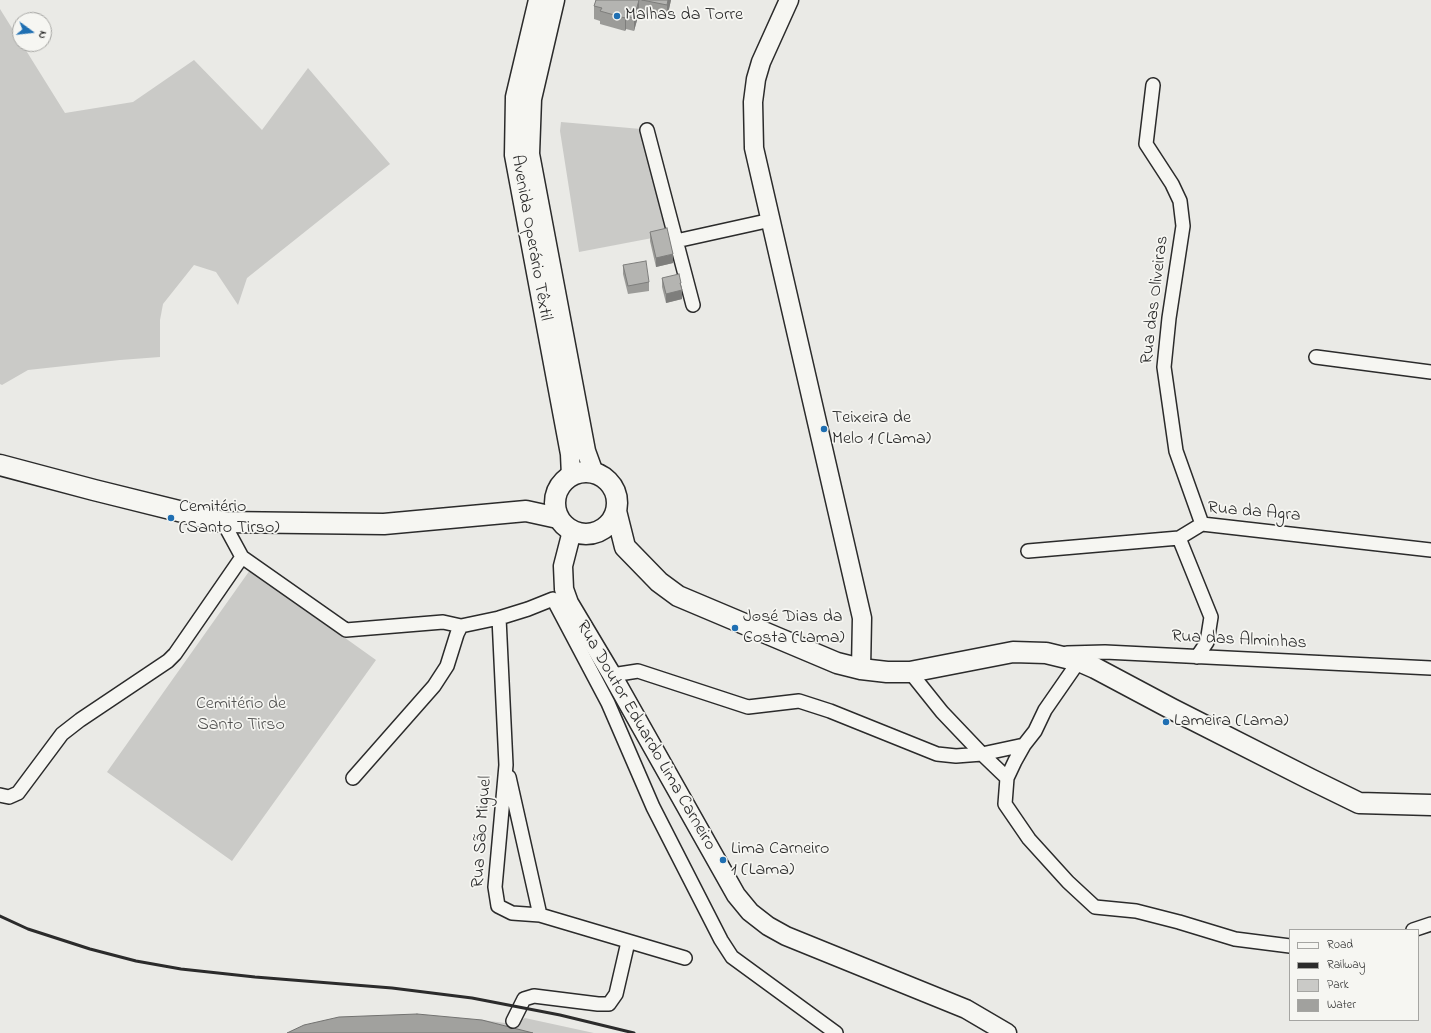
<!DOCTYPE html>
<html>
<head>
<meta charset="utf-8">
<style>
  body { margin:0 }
  #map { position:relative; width:1431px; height:1033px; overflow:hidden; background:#eaeae6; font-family:"Indie Flower",sans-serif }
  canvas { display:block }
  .legend { position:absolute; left:1289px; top:929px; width:130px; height:92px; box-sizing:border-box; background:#f6f6f2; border:1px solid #a5a5a2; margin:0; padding:5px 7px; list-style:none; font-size:12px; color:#2b2b2b }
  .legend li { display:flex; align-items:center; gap:8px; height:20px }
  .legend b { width:20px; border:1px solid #a5a5a2 }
  .north { position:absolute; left:12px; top:12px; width:40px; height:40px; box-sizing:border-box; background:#f6f6f2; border:1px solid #a5a5a2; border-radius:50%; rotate:105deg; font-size:11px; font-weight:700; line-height:16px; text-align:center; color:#2b2b2b }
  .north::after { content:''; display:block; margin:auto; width:14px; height:18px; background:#1f6fb2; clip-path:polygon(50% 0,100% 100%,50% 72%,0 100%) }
</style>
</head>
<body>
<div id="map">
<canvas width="1431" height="1033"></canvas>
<ul class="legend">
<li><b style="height:5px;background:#f6f6f2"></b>Road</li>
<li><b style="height:5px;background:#2b2b2b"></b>Railway</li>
<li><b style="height:11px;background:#cacac7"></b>Park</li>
<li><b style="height:11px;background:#a1a19e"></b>Water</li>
</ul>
<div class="north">N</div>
</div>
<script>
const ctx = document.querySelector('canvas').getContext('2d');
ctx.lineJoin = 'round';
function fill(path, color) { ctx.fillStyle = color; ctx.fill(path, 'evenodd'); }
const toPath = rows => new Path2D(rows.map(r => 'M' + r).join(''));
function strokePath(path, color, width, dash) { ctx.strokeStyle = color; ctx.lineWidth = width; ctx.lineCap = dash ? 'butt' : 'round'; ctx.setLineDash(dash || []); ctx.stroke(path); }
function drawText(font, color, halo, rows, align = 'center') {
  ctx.font = font + ' "Indie Flower",sans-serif'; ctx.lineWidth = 3.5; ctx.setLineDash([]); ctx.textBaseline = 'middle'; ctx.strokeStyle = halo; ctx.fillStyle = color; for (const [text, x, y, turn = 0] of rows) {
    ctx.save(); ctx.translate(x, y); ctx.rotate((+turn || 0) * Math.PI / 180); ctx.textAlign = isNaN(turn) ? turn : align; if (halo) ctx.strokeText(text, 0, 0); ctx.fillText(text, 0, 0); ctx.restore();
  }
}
fill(toPath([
  [0,9,20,41,20,44,22,44,65,113,133,102,194,60,262,130,308,68,390,164,247,278,238,305,216,272,194,265,163,304,160,320,160,357,120,360,28,370,2,385,0,384],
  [561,122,641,129,668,235,579,252,560,131],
  [250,570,376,660,232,861,107,772],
  [525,1018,594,1033,533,1033,482,1020,505,1023,517,1022]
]), '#cacac7');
const water = toPath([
  [417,1014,482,1020,533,1033,287,1033,304,1025,339,1017,417,1014]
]);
fill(water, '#a1a19e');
strokePath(water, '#727270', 1);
const street = toPath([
  [1153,85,1146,144,1172,184,1180,201,1183,226,1169,318,1164,367,1176,451,1202,524],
  [647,130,693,305],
  [676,241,771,220],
  [1316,357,1431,372],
  [223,522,242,557,346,630,443,622,461,626,499,618,528,609,553,599,608,703,653,807,721,940,732,957,836,1033],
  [1179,538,1211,617,1207,642,1197,657],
  [1028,551,1179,538,1202,524,1431,550],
  [499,618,506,765,495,887,498,906,512,913,540,915,685,958],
  [1067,653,1105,652,1431,668],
  [910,672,942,712,982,754,1007,778,1005,804,1029,839,1068,882,1095,907,1136,911,1179,922,1235,939,1290,946],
  [612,675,638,671,748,707,799,701,830,711,937,754,956,756,982,754,1024,745],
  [509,777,540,915],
  [353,778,434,686,447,666,457,634,461,626],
  [1007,778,1015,761,1024,745,1035,731,1045,710,1079,661],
  [0,795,9,797,18,793,62,734,80,720,168,661,175,654,242,557],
  [1413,930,1431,924],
  [513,1021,524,999,534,996,598,1004,609,1004,616,994,628,942]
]);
const secondary = toPath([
  [538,0,515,97,514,155,570,454,571,476],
  [555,0,532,99,530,154,586,451,594,473],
  [789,0,761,62,756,79,753,102,754,148,862,618,861,669],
  [572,531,563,566,564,589,569,603,612,675,736,895,750,912,768,926,786,936,966,1009,1007,1033]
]);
const primary = toPath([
  [0,465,94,490,223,522,384,524,526,511,558,518],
  '555 503a31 31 0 1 1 62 0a31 31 0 1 1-62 0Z',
  [616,511,625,547,659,582,678,596,837,663,861,669,887,672,910,672,1013,652,1046,653,1079,661,1095,668,1172,709,1310,779,1359,803,1431,805]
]);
strokePath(street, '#2b2b2b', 16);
strokePath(secondary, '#2b2b2b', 21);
strokePath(primary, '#2b2b2b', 23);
strokePath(street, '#f6f6f2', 13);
strokePath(secondary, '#f6f6f2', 18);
strokePath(primary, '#f6f6f2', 20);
strokePath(toPath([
  [0,916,28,929,90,949,136,961,181,969,255,977,392,988,472,998,560,1015,634,1033]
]), '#2b2b2b', 3);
fill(toPath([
  [596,0,671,0,667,18,639,13,634,31,626,29,625,31,600,24,600,21,594,19,594,6],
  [650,232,673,263,656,267,650,241],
  [623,265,649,282,649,291,628,294,623,274],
  [662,278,681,283,682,299,666,303,662,287]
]), '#9b9b98');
fill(toPath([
  [639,0,639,13,634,31,634,18],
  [668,0,671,0,667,18,667,5],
  [626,16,626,29,625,31,625,18],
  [673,254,673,263,656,267,656,258],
  [682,290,682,299,666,303,666,294]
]), '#7e7e7c');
const building = toPath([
  [596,0,639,0,634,18,626,16,625,18,600,11,602,8,594,6,596,0],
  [642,0,668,0,667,5,642,0],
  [667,228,673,254,656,258,650,232,667,228],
  [646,261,649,282,628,286,623,265,646,261],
  [679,274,681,283,680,283,682,290,666,294,662,278,679,274]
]);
fill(building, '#b4b4b1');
strokePath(building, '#7e7e7c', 1);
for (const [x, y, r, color] of [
  [617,16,4,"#1f6fb2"],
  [824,429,4,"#1f6fb2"],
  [171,518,4,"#1f6fb2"],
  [735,628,4,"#1f6fb2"],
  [1166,722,4,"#1f6fb2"],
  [723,860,4,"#1f6fb2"]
]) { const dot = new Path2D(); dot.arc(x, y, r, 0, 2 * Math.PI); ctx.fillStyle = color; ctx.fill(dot); strokePath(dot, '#f6f6f2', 1.5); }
drawText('18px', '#2b2b2b', '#f6f6f2', [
  ["Malhas da Torre",625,16],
  ["Teixeira de",832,419],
  ["Melo 1 (Lama)",832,440],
  ["Cemitério",179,508],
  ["(Santo Tirso)",179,529],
  ["José Dias da",743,618],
  ["Costa (Lama)",743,639],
  ["Lameira (Lama)",1174,722],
  ["Lima Carneiro",731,850],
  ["1 (Lama)",731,871]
], 'left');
drawText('18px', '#2b2b2b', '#f6f6f2', [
  ["Avenida Operário Têxtil",530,238,80],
  ["Rua das Oliveiras",1156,300,-83],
  ["Rua da Agra",1254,513,5],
  ["Rua das Alminhas",1239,641,3],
  ["Rua Doutor Eduardo Lima Carneiro",645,736,60],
  ["Rua São Miguel",483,832,-86]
]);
drawText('18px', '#535352', '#f6f6f2', [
  ["Cemitério de",241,705],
  ["Santo Tirso",241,726]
]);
</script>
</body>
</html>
